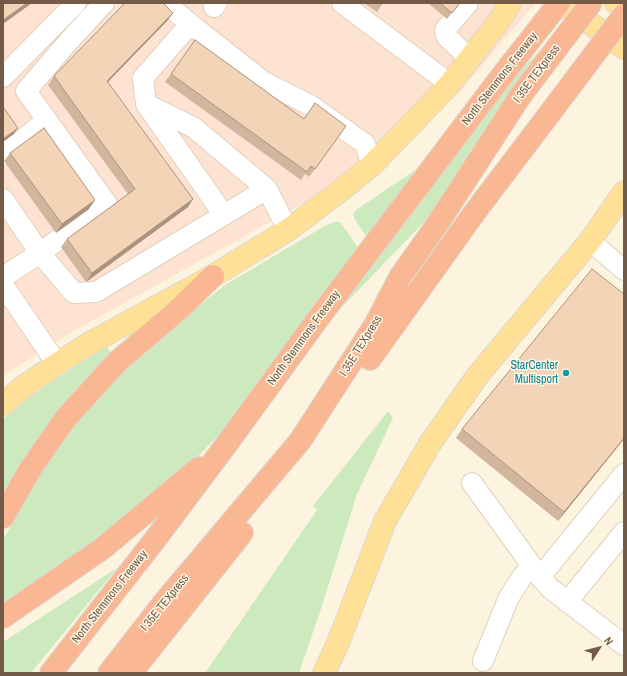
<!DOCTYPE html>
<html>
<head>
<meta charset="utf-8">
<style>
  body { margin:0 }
  #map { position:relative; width:627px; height:676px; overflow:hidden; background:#fdf4e0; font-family:"Archivo Narrow",sans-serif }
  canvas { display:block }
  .frame { position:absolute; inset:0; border:4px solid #745b47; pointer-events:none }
  .north { position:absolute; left:579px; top:628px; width:40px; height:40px; -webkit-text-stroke:3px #fff7e6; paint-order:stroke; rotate:54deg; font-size:11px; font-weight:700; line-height:16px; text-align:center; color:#745b47 }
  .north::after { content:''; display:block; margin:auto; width:14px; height:18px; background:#745b47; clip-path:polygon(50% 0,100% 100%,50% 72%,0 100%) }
</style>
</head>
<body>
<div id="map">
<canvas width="627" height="676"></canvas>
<div class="frame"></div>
<div class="north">N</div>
</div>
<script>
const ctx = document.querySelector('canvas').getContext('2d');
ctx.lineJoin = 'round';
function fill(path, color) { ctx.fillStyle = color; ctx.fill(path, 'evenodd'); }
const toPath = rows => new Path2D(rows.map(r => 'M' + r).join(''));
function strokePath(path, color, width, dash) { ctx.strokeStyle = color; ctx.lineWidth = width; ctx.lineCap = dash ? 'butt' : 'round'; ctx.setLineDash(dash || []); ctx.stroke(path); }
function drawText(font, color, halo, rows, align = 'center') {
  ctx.font = font + ' "Archivo Narrow",sans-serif'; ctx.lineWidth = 3; ctx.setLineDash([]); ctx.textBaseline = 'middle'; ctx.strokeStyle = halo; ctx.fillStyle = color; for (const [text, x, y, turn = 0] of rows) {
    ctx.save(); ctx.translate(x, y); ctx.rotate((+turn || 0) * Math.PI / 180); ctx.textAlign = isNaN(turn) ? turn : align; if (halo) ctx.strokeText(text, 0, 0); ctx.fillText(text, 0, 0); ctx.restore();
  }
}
fill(toPath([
  [3,3,536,3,457,95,351,177,65,336,3,376]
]), '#fee3d3');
fill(toPath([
  [540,50,553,62,425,221,179,476,3,614,3,540,55,446,100,393,159,338,225,285,323,227,334,222,340,222,360,250,371,243,355,220,353,214,356,210,430,160,502,90],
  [106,346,113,356,3,499,3,419,34,394],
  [388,411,393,418,357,494,321,609,299,673,205,673,317,510,313,506],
  [117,568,31,673,3,673,3,642]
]), '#cceabe');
const minor = toPath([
  [165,3,193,26],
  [342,3,442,78,449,85],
  [468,3,445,30,446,35,448,38,469,58],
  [214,7,217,3],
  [3,77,76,3],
  [148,105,193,127,267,189],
  [3,155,47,120],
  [3,199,40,253,107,204,26,91,68,42,104,3],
  [224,215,146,104,143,78,185,30,193,26,264,82,310,105,365,144,372,165],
  [590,241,624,270],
  [3,277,40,253,74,293,96,292,267,189,288,230],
  [3,285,57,364],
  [472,483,540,577,551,589,624,645],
  [540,577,624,474],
  [567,602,624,532],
  [483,661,509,597,522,577,532,566]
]);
const major = toPath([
  [562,3,624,48],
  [616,3,624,9],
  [3,404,23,387,57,364,90,343,213,276,288,230,340,191,372,165,449,85,499,21,510,3],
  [324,673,338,643,385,521,431,442,478,375,590,241,624,192]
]);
const highway = toPath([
  [370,359,475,212,547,117],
  [3,517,31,468,66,418,117,362,178,310,213,276],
  [3,617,103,548,199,468],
  [51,673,157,537,226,445,320,316,501,77,559,3],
  [109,673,165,601,300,441,375,325,400,277,434,229,521,95],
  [131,673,242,533]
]);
strokePath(minor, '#e1d0bc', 22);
strokePath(major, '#ded8d3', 24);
strokePath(highway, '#ded8d3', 24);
strokePath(minor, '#fff', 20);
strokePath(major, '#fee096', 22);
strokePath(highway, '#f9b794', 22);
const highwayBridge = toPath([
  [521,95,591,3],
  [547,117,624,15]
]);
strokePath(highwayBridge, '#ded8d3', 24, []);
strokePath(highwayBridge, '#f9b794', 22);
fill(toPath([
  [364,3,383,3,377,12],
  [428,3,460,3,447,19],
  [173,13,167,21,108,82,188,207,86,282,61,247,67,239,128,194,48,85,54,76],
  [195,40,304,119,346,126,309,177,305,174,301,180,165,82],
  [10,153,89,209,56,233,4,161],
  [624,294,624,439,558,521,456,438,462,429]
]), '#d1b69d');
fill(toPath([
  [27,3,32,3,3,24,3,20],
  [173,13,167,21,101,89,107,81],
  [18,128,14,134,3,142,3,139],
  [193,199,188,207,86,282,92,273],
  [95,200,89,209,56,233,62,224],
  [624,438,624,439,558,521,564,512]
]), '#aa9480');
const building = toPath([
  [3,3,27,3,3,20,3,3],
  [125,3,163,3,173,13,107,81,193,199,92,273,67,239,135,189,54,76,125,3],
  [440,3,460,3,452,13,440,3],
  [195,40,304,119,315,103,346,126,315,169,311,166,307,172,171,74,195,40],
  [3,107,18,128,3,139,3,107],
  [44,128,95,200,62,224,10,153,44,128],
  [592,269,624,294,624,438,564,512,462,429,592,269]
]);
fill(building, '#f3d4b7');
strokePath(building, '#aa9480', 1);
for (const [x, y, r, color] of [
  [566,373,4,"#0f9aa8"]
]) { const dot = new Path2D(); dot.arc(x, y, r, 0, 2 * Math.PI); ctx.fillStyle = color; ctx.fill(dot); strokePath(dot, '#fff7e6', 1.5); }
drawText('12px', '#745b47', '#fff7e6', [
  ["I 35E TEXpress",537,74,-53],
  ["North Stemmons Freeway",500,79,-52],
  ["North Stemmons Freeway",304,338,-54],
  ["I 35E TEXpress",361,346,-58],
  ["North Stemmons Freeway",110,597,-52],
  ["I 35E TEXpress",165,603,-51]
]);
drawText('12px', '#0d838f', '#fff7e6', [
  ["StarCenter",558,366],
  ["Multisport",558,380]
], 'right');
</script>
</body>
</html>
